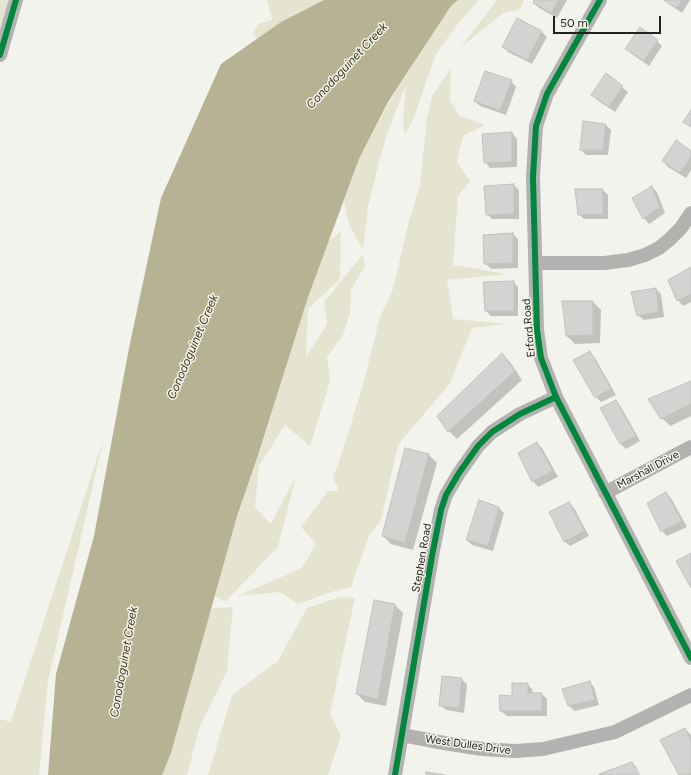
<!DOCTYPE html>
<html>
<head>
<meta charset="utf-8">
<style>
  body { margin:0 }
  #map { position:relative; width:691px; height:775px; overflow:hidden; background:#f3f3ee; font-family:Figtree,sans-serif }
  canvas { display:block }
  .scale { position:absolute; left:553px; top:16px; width:108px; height:18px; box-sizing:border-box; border:2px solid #23221f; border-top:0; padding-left:5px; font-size:12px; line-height:14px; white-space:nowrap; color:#23221f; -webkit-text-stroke:3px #f5f4ec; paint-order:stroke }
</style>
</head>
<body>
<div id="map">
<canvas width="691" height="775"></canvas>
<div class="scale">50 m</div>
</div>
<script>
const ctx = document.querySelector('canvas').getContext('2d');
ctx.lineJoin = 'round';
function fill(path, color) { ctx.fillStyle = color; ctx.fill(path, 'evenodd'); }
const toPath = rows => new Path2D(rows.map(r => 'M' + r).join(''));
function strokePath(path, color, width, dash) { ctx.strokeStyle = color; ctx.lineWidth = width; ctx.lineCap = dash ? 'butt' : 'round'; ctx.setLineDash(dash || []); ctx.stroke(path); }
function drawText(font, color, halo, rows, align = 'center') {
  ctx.font = font + ' Figtree,sans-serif'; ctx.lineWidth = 3; ctx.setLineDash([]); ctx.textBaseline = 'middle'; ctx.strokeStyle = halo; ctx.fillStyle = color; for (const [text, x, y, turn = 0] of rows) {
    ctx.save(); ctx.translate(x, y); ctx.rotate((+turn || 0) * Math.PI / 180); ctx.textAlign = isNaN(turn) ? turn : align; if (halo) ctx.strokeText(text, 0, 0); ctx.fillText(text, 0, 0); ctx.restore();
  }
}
fill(toPath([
  [0,0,10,0,0,41],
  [267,0,324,0,281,22,257,39,253,34,258,24,272,20],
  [458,0,479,0,457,25,436,54,413,120,405,135,403,123,406,85,387,134,379,162,368,207,363,250,348,222,344,200,359,159,389,102,451,6],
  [497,0,524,0,521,9,503,13,460,48],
  [451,68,450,100,459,115,485,125,463,136,457,162,470,181,458,196,453,265,508,274,447,280,453,319,508,324,472,328,450,383,398,445,381,520,369,536,351,587,331,592,298,604,280,592,238,596,302,568,316,544,301,527,328,491,339,491,333,477,338,465,363,385,380,317,393,289,408,225,420,185,427,118,432,96],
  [341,231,340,279,308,309,306,357,327,324,324,302,363,254,365,266,351,290,350,313,343,335,327,357,330,381,310,446,285,425,259,466,255,507,271,524,296,476,278,547,225,602,214,595,254,426,271,414,278,339,317,251],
  [104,437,48,681,39,775,0,775,0,719,11,722],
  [340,597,355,598,330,713,341,736,328,775,208,775,232,695,278,661,307,608],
  [233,607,227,671,200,726,187,775,159,775,191,651,213,608]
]), '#e5e4d1');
fill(toPath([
  [324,0,458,0,451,6,388,102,359,159,308,297,258,455,237,516,171,753,162,775,48,775,56,674,94,536,129,348,161,198,221,64,281,22]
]), '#b6b293');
fill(toPath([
  [535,0,567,0,557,18,539,8,534,3],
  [663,0,690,0,682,13],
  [518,19,542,32,547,37,532,64,508,52,503,46],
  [657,41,662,46,649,66,632,54,626,49],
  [606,75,628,92,615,112,597,100,592,95],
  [511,81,516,87,506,115,480,106,475,101],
  [606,125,611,130,608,155,586,155,581,150],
  [512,133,517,139,517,167,490,168,485,162],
  [691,152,691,170,686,178,668,167,663,161],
  [514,185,519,190,519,219,492,219,487,214],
  [652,187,657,192,665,213,649,224,644,218],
  [603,190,608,195,608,219,584,219,579,214],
  [513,234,518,239,518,268,491,269,485,263],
  [691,268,691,302,683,306,678,300],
  [513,282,518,287,518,316,491,316,486,311],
  [656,289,661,294,664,317,644,320,638,315],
  [593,302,601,310,600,343,575,344,567,336],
  [590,353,595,358,616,395,601,402,596,397],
  [502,354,510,362,522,380,457,439,449,431],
  [691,382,691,416,670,426,662,418],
  [616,402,621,407,640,441,626,449,620,443],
  [537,443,542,448,558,477,538,487,533,481],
  [406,449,429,455,437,463,413,550,391,544,383,536],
  [666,493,671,498,687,527,667,536,662,531],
  [479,501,499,508,504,513,493,551,472,545,467,540],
  [569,503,574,508,589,536,570,546,564,541],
  [375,601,395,605,403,613,386,706,365,702,357,694],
  [461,679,467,684,464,713,446,710,440,705],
  [589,682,594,687,599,705,575,711,569,706,563,690],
  [527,684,532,689,533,694,542,694,547,699,547,716,507,716,501,711,513,697],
  [685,729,691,735,691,775,680,775],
  [632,763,637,768,640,775,639,775,636,768,633,768,637,775,600,775]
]), '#0003');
const building = toPath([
  [534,0,559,0,551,13,533,3,534,0],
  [664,0,682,0,676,8,664,0],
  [517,18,542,31,527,60,502,47,517,18],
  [640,27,658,40,644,61,625,49,640,27],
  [485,71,512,80,500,111,474,101,485,71],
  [606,73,623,86,609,107,591,95,606,73],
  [691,110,691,127,683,122,691,110],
  [583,121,606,124,603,150,580,150,583,121],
  [512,132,512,162,484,163,482,134,512,132],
  [676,140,691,151,691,157,680,173,662,161,676,140],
  [514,184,514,214,486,215,484,186,514,184],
  [652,186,660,207,643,219,632,198,652,186],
  [575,189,603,189,603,214,578,215,575,189],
  [513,233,513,263,484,264,483,235,513,233],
  [691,267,691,294,677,301,668,280,691,267],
  [514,281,514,311,485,311,483,282,514,281],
  [656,288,659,312,637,316,631,292,656,288],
  [562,301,593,301,593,335,566,336,562,301],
  [590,351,611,389,595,398,573,360,590,351],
  [502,353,515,371,448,432,437,416,502,353],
  [691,381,691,404,661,419,648,399,691,381],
  [616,400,636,436,620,444,600,408,616,400],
  [537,442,553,471,532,482,518,453,537,442],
  [405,448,429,454,405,543,382,536,405,448],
  [666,492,682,521,661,532,647,503,666,492],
  [479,500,499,507,488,546,466,540,479,500],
  [569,502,585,531,564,542,549,512,569,502],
  [691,553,691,588,676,561,691,553],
  [374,600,395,604,378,699,356,694,374,600],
  [442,676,462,678,459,708,439,706,442,676],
  [590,681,595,700,568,706,562,689,590,681],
  [512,683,528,683,528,693,542,693,542,711,500,711,499,695,512,696,512,683],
  [685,728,691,741,691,773,688,775,679,775,660,740,685,728],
  [632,762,638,775,599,775,599,774,632,762],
  [426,772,445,775,426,775,426,772]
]);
fill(building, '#d4d3d2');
strokePath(building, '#c2c1c0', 1);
strokePath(toPath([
  [600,0,547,94,536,126,533,177,537,330,541,358,556,397,691,658],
  [0,55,16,0],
  [535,263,604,263,628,260,645,255,659,248,669,240,681,228,691,213],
  [605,493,691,447],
  [402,735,444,743,482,749,515,751,543,749,615,732,691,695],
  [395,775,432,556,441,510,446,495,459,473,478,446,492,432,520,414,556,397]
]), '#b3b2b1', 14);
strokePath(toPath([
  [600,0,547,94,536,126,533,177,537,330,541,358,556,397,691,658],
  [0,55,16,0],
  [395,775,432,556,441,510,446,495,459,473,478,446,492,432,520,414,556,397]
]), '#00873e', 6);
drawText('11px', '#23221f', '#f5f4ec', [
  ["Erford Road",529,328,-95],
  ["Marshall Drive",648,470,-28],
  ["Stephen Road",422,558,-80],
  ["West Dulles Drive",468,745,8]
]);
drawText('italic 12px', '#3a3511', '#f5f4ec', [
  ["Conodoguinet Creek",347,66,-47],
  ["Conodoguinet Creek",193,347,-67],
  ["Conodoguinet Creek",124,662,-80]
]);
</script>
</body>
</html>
